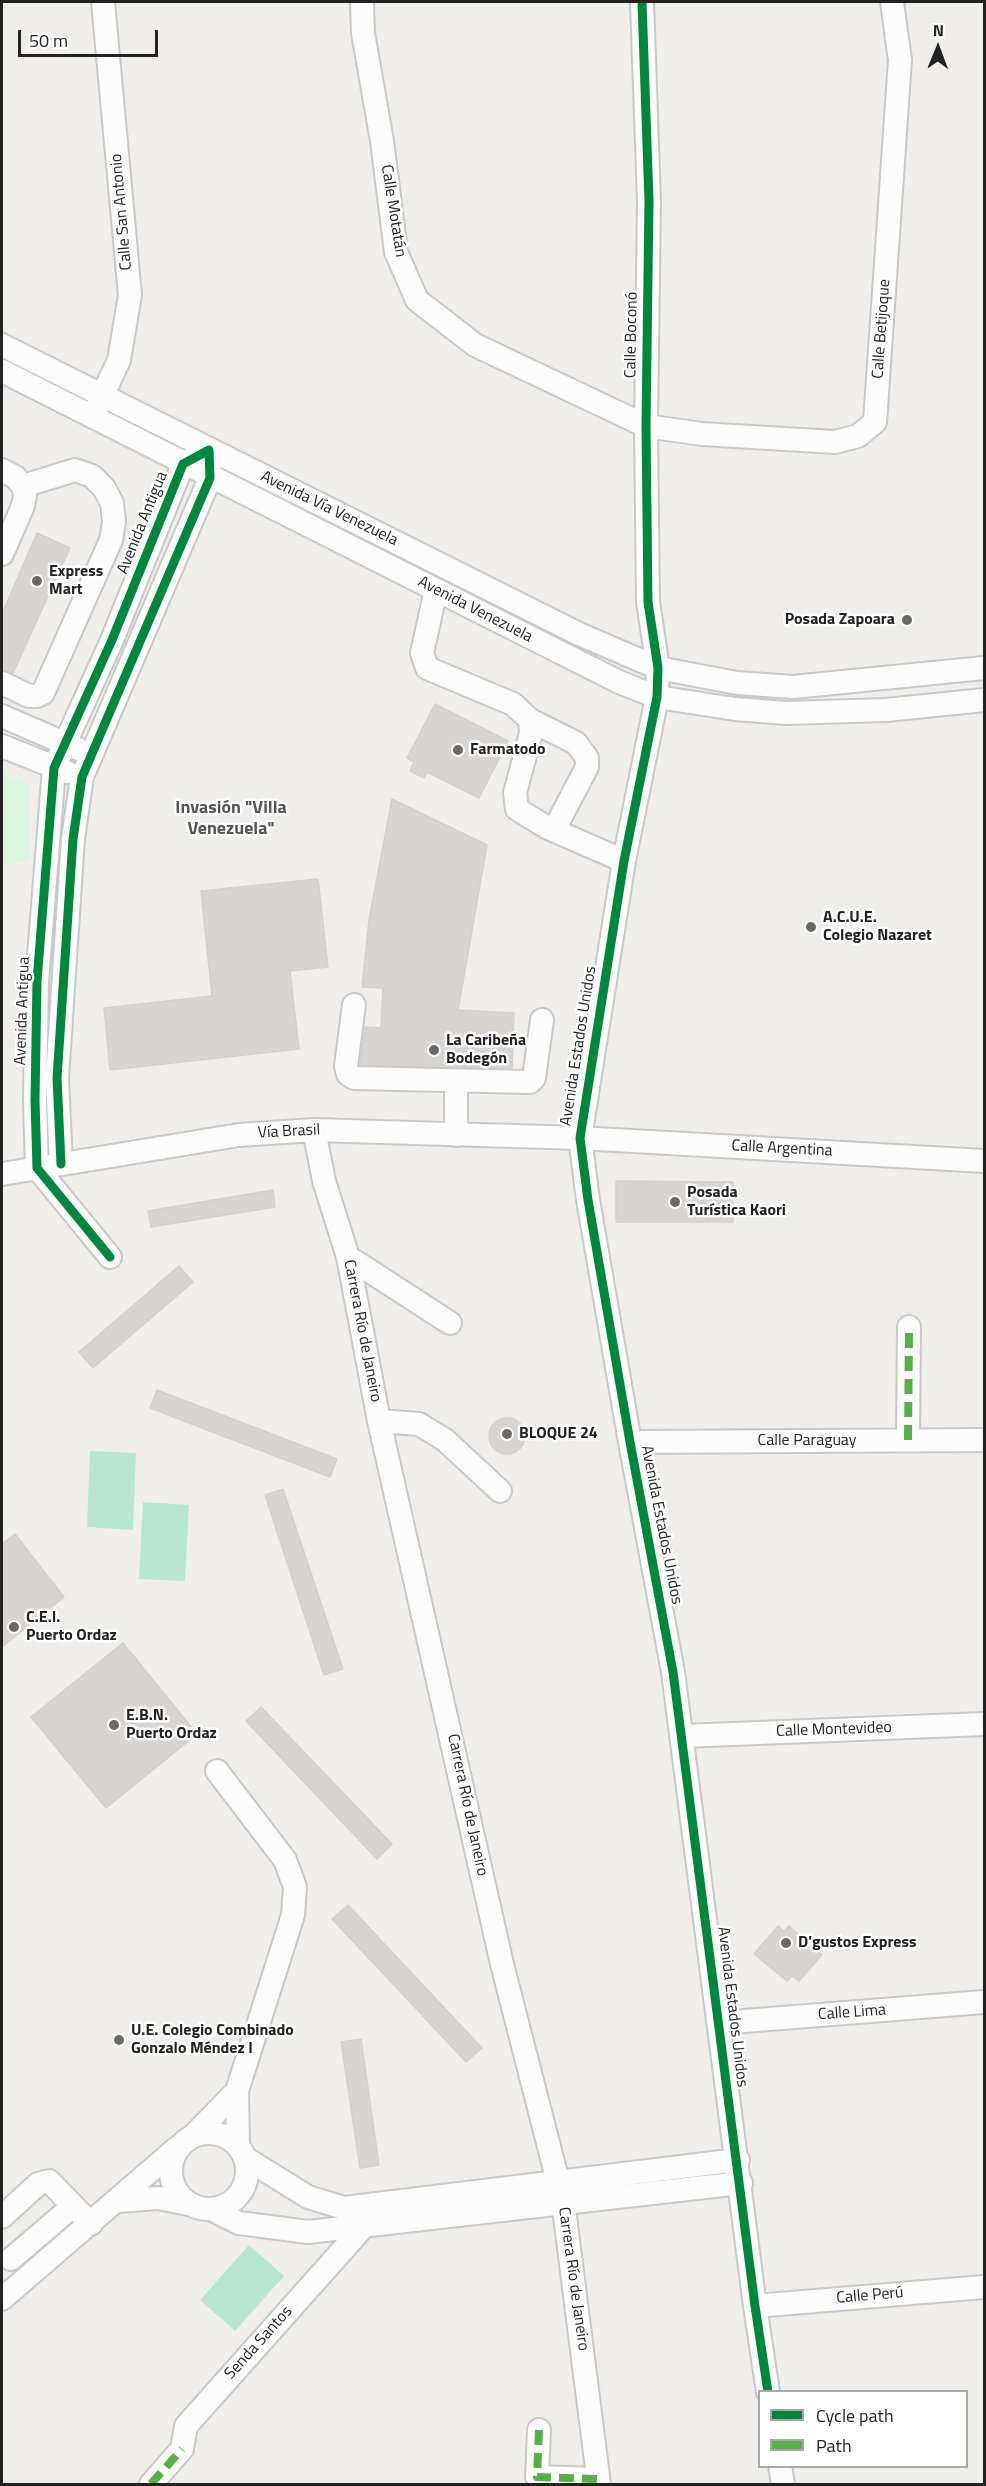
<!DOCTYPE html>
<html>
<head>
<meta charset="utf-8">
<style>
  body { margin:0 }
  #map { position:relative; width:986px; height:2486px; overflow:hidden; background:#f0eeeb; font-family:"Titillium Web",sans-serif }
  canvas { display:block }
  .frame { position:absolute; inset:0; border:3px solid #222; pointer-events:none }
  .legend { position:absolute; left:758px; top:2390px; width:210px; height:78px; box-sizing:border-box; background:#fff; border:2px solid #a7a7a7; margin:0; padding:8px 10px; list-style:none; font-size:18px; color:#222 }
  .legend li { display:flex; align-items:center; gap:12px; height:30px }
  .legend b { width:30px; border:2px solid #a7a7a7 }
  .north { position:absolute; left:908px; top:18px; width:60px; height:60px; -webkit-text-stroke:4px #fff; paint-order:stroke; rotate:1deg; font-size:16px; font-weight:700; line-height:24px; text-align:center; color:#222 }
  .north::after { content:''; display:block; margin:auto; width:21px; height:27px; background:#222; clip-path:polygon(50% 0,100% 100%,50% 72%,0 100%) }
  .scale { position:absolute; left:18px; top:30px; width:140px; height:27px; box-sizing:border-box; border:3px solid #222; border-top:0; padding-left:8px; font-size:18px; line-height:21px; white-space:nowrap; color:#222; -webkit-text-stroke:4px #fff; paint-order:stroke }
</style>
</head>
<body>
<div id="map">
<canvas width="986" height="2486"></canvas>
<div class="frame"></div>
<ul class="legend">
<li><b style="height:8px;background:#00873e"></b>Cycle path</li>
<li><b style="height:8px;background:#55b145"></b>Path</li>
</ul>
<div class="north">N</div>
<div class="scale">50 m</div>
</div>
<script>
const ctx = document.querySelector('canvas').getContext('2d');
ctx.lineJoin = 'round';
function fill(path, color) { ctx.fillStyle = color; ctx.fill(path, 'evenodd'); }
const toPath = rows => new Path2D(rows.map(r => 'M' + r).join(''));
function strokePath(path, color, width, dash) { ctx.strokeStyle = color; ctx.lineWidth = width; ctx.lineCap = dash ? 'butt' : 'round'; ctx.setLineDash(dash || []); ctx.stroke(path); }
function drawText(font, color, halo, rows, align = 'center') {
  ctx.font = font + ' "Titillium Web",sans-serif'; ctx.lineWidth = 5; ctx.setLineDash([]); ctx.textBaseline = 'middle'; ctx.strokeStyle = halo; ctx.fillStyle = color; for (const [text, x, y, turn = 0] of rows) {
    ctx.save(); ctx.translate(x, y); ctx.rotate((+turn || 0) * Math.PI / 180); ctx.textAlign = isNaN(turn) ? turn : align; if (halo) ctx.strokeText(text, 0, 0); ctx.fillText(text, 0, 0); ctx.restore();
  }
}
fill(toPath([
  [2,773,29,785,29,861,2,865]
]), '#daf5da');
fill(toPath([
  [90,1451,136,1453,133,1530,87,1527],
  [143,1502,189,1505,185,1581,139,1579],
  [249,2245,284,2276,235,2331,200,2300]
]), '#b7e6d2');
const building = toPath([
  [37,533,70,548,13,673,2,670,2,614,37,533],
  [435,704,508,741,479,798,427,772,424,778,410,771,414,762,407,758,435,704],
  [392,799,487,845,458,1010,514,1013,512,1068,360,1065,365,1027,381,1028,383,988,362,987,369,920,392,799],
  [318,879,328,967,290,971,299,1049,110,1070,104,1008,212,996,201,891,318,879],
  [616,1181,733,1182,733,1222,616,1222,616,1181],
  [273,1190,275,1207,151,1227,148,1211,273,1190],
  [179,1266,193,1282,93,1368,79,1352,179,1266],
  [157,1390,337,1459,330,1477,150,1408,157,1390],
  '489 1436a18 18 0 1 1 36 0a18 18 0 1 1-36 0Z',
  [283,1489,343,1669,324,1675,265,1495,283,1489],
  [15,1534,64,1597,2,1647,2,1544,15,1534],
  [123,1643,197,1734,106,1808,31,1717,123,1643],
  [261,1707,392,1844,377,1859,246,1721,261,1707],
  [348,1905,482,2048,466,2062,332,1919,348,1905],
  [778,1926,784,1931,789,1926,822,1955,799,1981,792,1976,787,1981,754,1954,778,1926],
  [361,2039,379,2165,360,2168,341,2042,361,2039]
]);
fill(building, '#d7d4d2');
strokePath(building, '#d3d0cc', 1.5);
const minor = toPath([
  [362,2,363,33,382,141,396,252,417,300,475,345,646,426,702,434,835,442,858,436,875,422,900,60,892,2],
  [642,2,649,201,646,426,648,602,658,668,657,697,624,861,580,1138,588,1200,630,1442,673,1672,755,2306,768,2392],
  [2,345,579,634,658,668,737,683,793,687,984,668],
  [2,371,619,682,657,697,735,709,786,713,886,710,984,700],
  [97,407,119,360,130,295,103,2],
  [2,470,15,477,23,486,25,495,23,506,2,554],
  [436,590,422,653,427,668,513,704,530,720,531,733,515,793,517,809,546,827,624,861],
  [2,683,29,696,37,696,43,693,111,540,114,522,112,503,104,488,92,476,75,470,23,486],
  [2,716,78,749],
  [530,720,576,743,587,758,587,767,554,830],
  [2,746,67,772],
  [354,1005,346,1066,348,1074,354,1078,530,1082,534,1078,542,1020],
  [314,1130,324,1181,348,1257,379,1421,502,1964,563,2201,599,2484],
  [456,1135,456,1081],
  [61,1164,57,1078,73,839,82,777,210,478,209,450,183,464,112,640,54,768,37,981,35,1100,37,1168,110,1257],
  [2,1174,239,1135,314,1130,580,1138,984,1161],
  [348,1257,450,1323],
  [379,1421,419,1424,445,1440,500,1491],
  [908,1440,909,1327],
  [630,1442,984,1440],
  [683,1736,984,1724],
  [217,1771,285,1860,295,1887,293,1915,237,2091,238,2146],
  [719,2023,984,2002],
  '171 2171a38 38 0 1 1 76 0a38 38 0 1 1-76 0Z',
  [192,2137,237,2091],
  [245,2158,308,2197,344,2208,738,2160],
  [118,2201,158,2198,188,2204],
  [213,2210,239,2223,308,2232,741,2183],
  [2,2217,38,2184,49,2181,91,2224],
  [11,2259,73,2206],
  [2,2299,178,2147],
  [755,2306,984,2287],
  [539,2430,537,2477,598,2479],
  [780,2466,783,2484],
  [151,2484,182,2449,186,2426,365,2225,368,2219]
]);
strokePath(minor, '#c9c8c7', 26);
strokePath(minor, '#fdfcfc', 22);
strokePath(toPath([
  [908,1440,909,1327],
  [539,2430,537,2477,598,2479],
  [151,2484,182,2449]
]), '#55b145', 8, [15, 8]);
strokePath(toPath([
  [642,2,649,201,646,426,648,602,658,668,657,697,624,861,580,1138,588,1200,630,1442,673,1672,755,2306,768,2392],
  [61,1164,57,1078,73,839,82,777,210,478,209,450,183,464,112,640,54,768,37,981,35,1100,37,1168,110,1257]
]), '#00873e', 9);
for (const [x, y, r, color] of [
  [37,581,6,"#6a6968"],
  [907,620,6,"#6a6968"],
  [458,750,6,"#6a6968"],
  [811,927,6,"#6a6968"],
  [434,1050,6,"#6a6968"],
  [675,1202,6,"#6a6968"],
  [507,1434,6,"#6a6968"],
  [14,1627,6,"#6a6968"],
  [114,1725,6,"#6a6968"],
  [786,1943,6,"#6a6968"],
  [119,2040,6,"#6a6968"]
]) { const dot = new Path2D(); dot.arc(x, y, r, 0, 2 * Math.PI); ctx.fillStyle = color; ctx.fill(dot); strokePath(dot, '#fff', 2); }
drawText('16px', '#222', '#fff', [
  ["Calle Motatán",393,211,81],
  ["Calle San Antonio",122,212,-95],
  ["Calle Betijoque",882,329,-86],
  ["Calle Boconó",632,335,-89],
  ["Avenida Vía Venezuela",329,509,26],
  ["Avenida Antigua",143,523,-68],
  ["Avenida Venezuela",475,610,27],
  ["Avenida Antigua",23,1011,-88],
  ["Avenida Estados Unidos",579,1046,-81],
  ["Vía Brasil",289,1132,-3],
  ["Calle Argentina",782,1149,3],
  ["Carrera Río de Janeiro",362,1331,79],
  ["Calle Paraguay",807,1441],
  ["Avenida Estados Unidos",661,1525,79],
  ["Calle Montevideo",834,1730,-2],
  ["Carrera Río de Janeiro",467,1805,78],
  ["Avenida Estados Unidos",732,2007,83],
  ["Calle Lima",852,2013,-4],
  ["Carrera Río de Janeiro",573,2279,82],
  ["Calle Perú",870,2296,-5],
  ["Senda Santos",259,2343,-48]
]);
drawText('bold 16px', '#222', '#fff', [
  ["Express",49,572],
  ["Mart",49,590],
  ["Posada Zapoara",895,620,"right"],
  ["Farmatodo",470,750],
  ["A.C.U.E.",823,918],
  ["Colegio Nazaret",823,936],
  ["La Caribeña",446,1041],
  ["Bodegón",446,1059],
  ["Posada",687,1193],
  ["Turística Kaori",687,1211],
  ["BLOQUE 24",519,1434],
  ["C.E.I.",26,1618],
  ["Puerto Ordaz",26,1636],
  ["E.B.N.",126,1716],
  ["Puerto Ordaz",126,1734],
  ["D'gustos Express",798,1943],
  ["U.E. Colegio Combinado",131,2031],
  ["Gonzalo Méndez I",131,2049]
], 'left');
drawText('bold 18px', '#555', '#fff', [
  ["Invasión \"Villa",231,809],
  ["Venezuela\"",231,830]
]);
</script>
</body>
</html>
